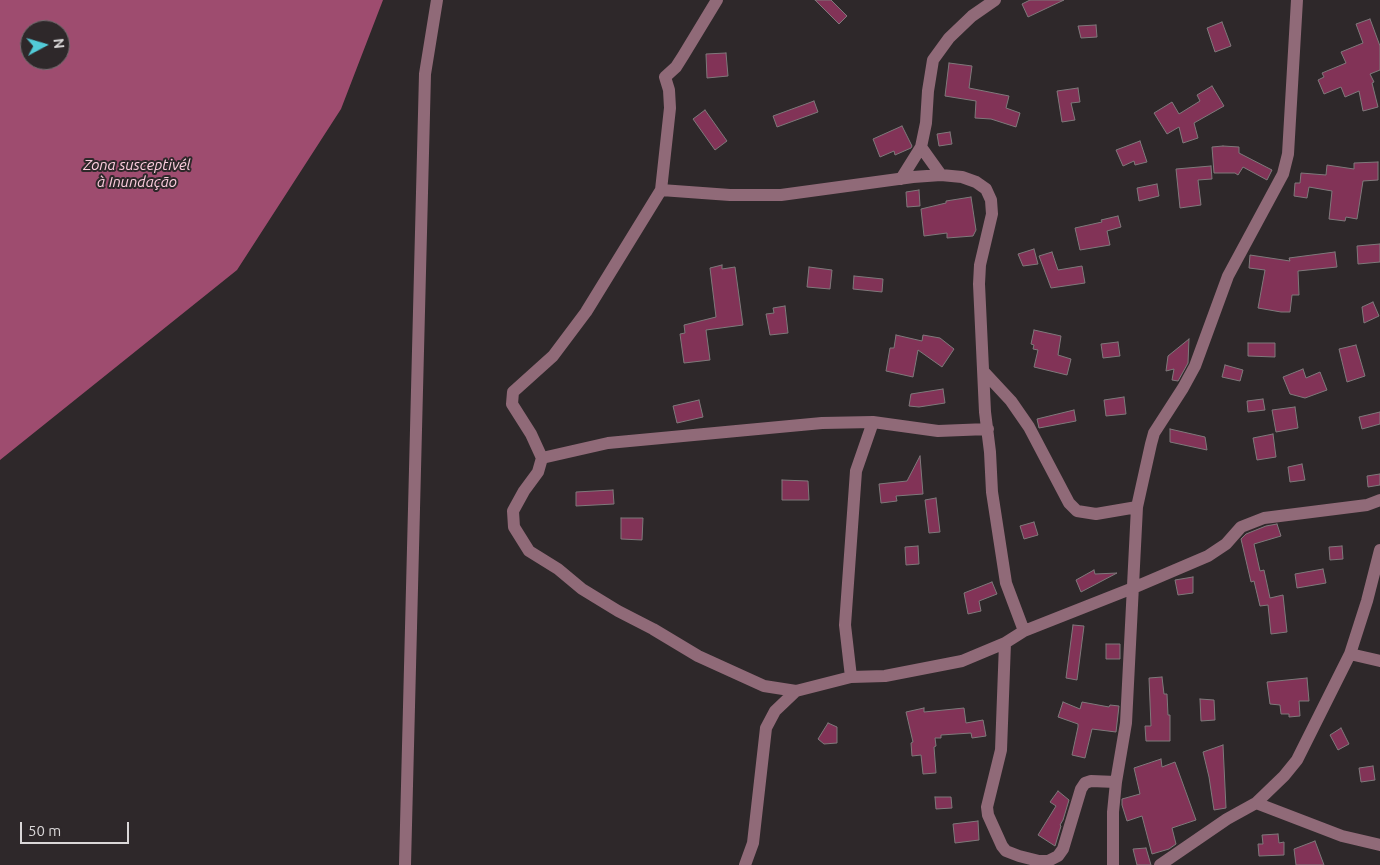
<!DOCTYPE html>
<html>
<head>
<meta charset="utf-8">
<style>
  body { margin:0 }
  #map { position:relative; width:1380px; height:865px; overflow:hidden; background:#2e282a; font-family:Ubuntu,sans-serif }
  canvas { display:block }
  .north { position:absolute; left:20px; top:20px; width:50px; height:50px; box-sizing:border-box; background:#2e282a; border:1px solid #736e70; border-radius:50%; rotate:84deg; font-size:14px; font-weight:700; line-height:20px; text-align:center; color:#dad7d8 }
  .north::after { content:''; display:block; margin:auto; width:18px; height:22px; background:#52cbd8; clip-path:polygon(50% 0,100% 100%,50% 72%,0 100%) }
  .scale { position:absolute; left:20px; top:822px; width:109px; height:22px; box-sizing:border-box; border:2px solid #dad7d8; border-top:0; padding-left:6px; font-size:15px; line-height:18px; white-space:nowrap; color:#dad7d8; -webkit-text-stroke:4px #2e282a; paint-order:stroke }
</style>
</head>
<body>
<div id="map">
<canvas width="1380" height="865"></canvas>
<div class="north">N</div>
<div class="scale">50 m</div>
</div>
<script>
const ctx = document.querySelector('canvas').getContext('2d');
ctx.lineJoin = 'round';
function fill(path, color) { ctx.fillStyle = color; ctx.fill(path, 'evenodd'); }
const toPath = rows => new Path2D(rows.map(r => 'M' + r).join(''));
function strokePath(path, color, width, dash) { ctx.strokeStyle = color; ctx.lineWidth = width; ctx.lineCap = dash ? 'butt' : 'round'; ctx.setLineDash(dash || []); ctx.stroke(path); }
function drawText(font, color, halo, rows, align = 'center') {
  ctx.font = font + ' Ubuntu,sans-serif'; ctx.lineWidth = 4; ctx.setLineDash([]); ctx.textBaseline = 'middle'; ctx.strokeStyle = halo; ctx.fillStyle = color; for (const [text, x, y, turn = 0] of rows) {
    ctx.save(); ctx.translate(x, y); ctx.rotate((+turn || 0) * Math.PI / 180); ctx.textAlign = isNaN(turn) ? turn : align; if (halo) ctx.strokeText(text, 0, 0); ctx.fillText(text, 0, 0); ctx.restore();
  }
}
fill(toPath([
  [0,0,383,0,341,109,237,270,0,460],
  [30,30,60,30,60,60,30,60]
]), '#9e4c6f');
const building = toPath([
  [815,0,831,0,847,16,839,24,815,0],
  [1030,0,1064,0,1028,17,1022,4,1030,0],
  [1370,19,1380,46,1380,70,1370,74,1374,82,1372,83,1378,107,1363,111,1359,91,1345,97,1341,87,1324,94,1318,80,1324,77,1322,73,1346,63,1341,52,1363,43,1356,24,1370,19],
  [1222,22,1231,46,1215,52,1207,28,1222,22],
  [1096,25,1097,37,1081,38,1078,26,1096,25],
  [726,53,728,76,707,78,706,54,726,53],
  [949,63,972,66,969,88,1009,96,1006,108,1020,113,1016,127,991,119,975,118,976,101,945,96,949,63],
  [1212,86,1224,106,1194,123,1198,138,1183,143,1179,127,1167,134,1154,113,1172,102,1179,114,1200,101,1197,95,1212,86],
  [1078,88,1080,102,1071,103,1075,120,1062,122,1057,91,1078,88],
  [814,101,818,112,777,127,773,116,814,101],
  [705,110,727,141,715,150,693,119,705,110],
  [902,126,912,146,911,148,895,155,894,151,880,157,873,139,902,126],
  [950,132,952,144,939,146,937,134,950,132],
  [1140,141,1147,162,1135,165,1134,161,1123,166,1116,150,1140,141],
  [1223,146,1239,147,1239,153,1272,170,1267,180,1243,167,1238,175,1235,173,1214,173,1212,147,1223,146],
  [1378,162,1378,180,1363,181,1357,219,1346,217,1345,221,1329,219,1332,191,1309,187,1307,198,1294,196,1295,183,1300,183,1301,173,1326,175,1327,165,1354,169,1354,163,1378,162],
  [1211,166,1212,179,1198,180,1201,205,1180,208,1176,169,1211,166],
  [1157,184,1159,196,1139,201,1137,188,1157,184],
  [919,190,920,206,907,207,906,192,919,190],
  [971,197,976,230,973,236,947,238,947,233,924,236,921,209,946,203,946,201,971,197],
  [1118,216,1121,227,1107,231,1110,245,1080,250,1075,228,1102,222,1101,220,1118,216],
  [1380,244,1380,262,1358,264,1357,246,1380,244],
  [1034,249,1038,264,1023,266,1018,254,1034,249],
  [1052,252,1058,270,1082,266,1085,283,1051,288,1039,256,1052,252],
  [1335,252,1337,267,1298,271,1299,295,1292,295,1290,312,1281,312,1258,308,1265,270,1249,268,1250,255,1290,261,1289,258,1335,252],
  [722,265,722,269,735,267,743,325,706,330,710,360,684,363,680,334,685,333,684,325,716,317,710,268,722,265],
  [809,267,832,270,830,289,807,287,809,267],
  [854,276,883,279,882,292,853,289,854,276],
  [1373,302,1379,316,1364,323,1362,307,1373,302],
  [785,306,788,333,770,335,766,314,774,313,773,308,785,306],
  [1034,330,1061,336,1058,355,1071,359,1067,375,1034,367,1038,350,1033,349,1034,345,1031,344,1034,330],
  [896,335,922,341,923,335,940,338,954,349,942,367,918,350,913,377,886,371,890,348,894,348,896,335],
  [1189,339,1188,363,1178,381,1172,380,1174,369,1166,371,1168,356,1189,339],
  [1118,342,1120,356,1103,358,1101,344,1118,342],
  [1248,343,1275,343,1275,357,1248,356,1248,343],
  [1356,345,1365,376,1347,382,1339,349,1356,345],
  [1225,365,1243,370,1240,381,1222,377,1225,365],
  [1303,369,1306,378,1320,372,1327,390,1305,398,1290,394,1283,377,1303,369],
  [943,389,945,403,919,407,909,406,911,394,943,389],
  [1124,397,1126,414,1106,416,1104,400,1124,397],
  [1263,399,1265,410,1248,412,1247,401,1263,399],
  [699,400,703,417,677,423,673,406,699,400],
  [1295,407,1298,428,1276,432,1272,410,1295,407],
  [1074,410,1076,421,1039,428,1037,419,1074,410],
  [1380,412,1380,424,1362,429,1359,417,1380,412],
  [1170,429,1205,437,1207,450,1170,442,1170,429],
  [1273,434,1276,457,1257,460,1253,438,1273,434],
  [920,456,923,494,896,496,897,501,881,503,879,484,907,481,920,456],
  [1302,464,1305,480,1290,482,1288,467,1302,464],
  [1380,474,1380,485,1368,487,1367,476,1380,474],
  [782,480,808,481,809,500,782,500,782,480],
  [613,490,614,504,576,506,576,492,613,490],
  [936,498,940,532,929,533,925,500,936,498],
  [621,518,643,518,642,540,621,539,621,518],
  [1034,522,1038,535,1024,539,1020,526,1034,522],
  [1277,524,1281,536,1254,544,1260,571,1264,570,1270,598,1283,595,1287,632,1271,634,1268,605,1260,606,1254,581,1251,582,1241,539,1246,534,1266,526,1277,524],
  [918,546,919,564,906,565,905,547,918,546],
  [1342,546,1343,559,1330,560,1329,547,1342,546],
  [1323,569,1326,583,1297,588,1295,574,1323,569],
  [1094,570,1095,574,1117,573,1081,592,1076,580,1094,570],
  [1193,577,1193,593,1178,595,1175,580,1193,577],
  [992,582,997,594,979,601,981,611,968,614,964,593,992,582],
  [1073,625,1084,626,1077,680,1066,678,1073,625],
  [1106,644,1120,644,1120,659,1106,659,1106,644],
  [1162,677,1164,694,1167,694,1168,715,1170,715,1170,741,1146,741,1145,726,1151,726,1149,678,1162,677],
  [1307,678,1309,701,1299,701,1300,716,1289,717,1289,714,1281,714,1280,705,1270,704,1267,682,1307,678],
  [1200,699,1214,700,1215,720,1201,721,1200,699],
  [1063,702,1080,709,1082,702,1109,707,1110,705,1119,706,1116,732,1092,729,1085,758,1072,755,1078,727,1078,724,1058,717,1063,702],
  [924,708,924,712,964,708,966,723,983,720,986,736,972,738,971,733,941,735,941,738,935,738,936,746,934,747,936,773,923,774,921,755,912,756,911,743,913,742,906,712,924,708],
  [828,723,837,727,837,743,824,744,818,739,828,723],
  [1341,728,1349,744,1338,750,1330,735,1341,728],
  [1223,745,1226,808,1214,810,1209,777,1203,752,1223,745],
  [1161,759,1162,767,1175,762,1196,820,1172,828,1176,844,1169,849,1152,854,1142,816,1127,821,1122,805,1122,799,1140,794,1134,768,1161,759],
  [1373,766,1375,780,1361,782,1359,768,1373,766],
  [1058,791,1069,800,1063,820,1060,825,1061,826,1055,846,1038,835,1056,806,1050,802,1058,791],
  [935,797,951,797,952,808,936,809,935,797],
  [978,821,979,840,955,843,953,824,978,821],
  [1278,834,1279,843,1284,842,1284,855,1259,856,1258,844,1263,844,1262,835,1278,834],
  [1315,841,1324,865,1296,865,1294,849,1315,841],
  [1146,848,1151,865,1137,865,1133,849,1146,848]
]);
fill(building, '#823357');
strokePath(building, '#7f797b', 1);
strokePath(toPath([
  [717,0,683,56,676,67,665,77,669,90,670,108,661,190,586,312,553,356,513,392,512,404,531,434,542,458,538,472,524,491,513,511,514,527,529,551,558,569,582,589,618,611,653,629,698,656,764,686,796,691,851,677,885,676,962,661,1005,643,1024,631,1133,588,1208,556,1226,544,1241,527,1264,518,1367,505,1380,500],
  [921,147,941,175],
  [901,179,921,147,926,123,928,91,933,60,949,38,972,16,995,0],
  [661,190,730,195,781,195,913,177,941,175,962,177,976,182,986,189,991,200,992,214,980,265,979,284,985,412,990,452,992,492,1006,583,1024,631],
  [984,372,1011,401,1029,427,1069,503,1077,511,1096,514,1137,507],
  [542,458,608,443,822,423,873,422,938,431,988,429],
  [1005,643,1001,750,987,807,988,815,1002,846,1006,851,1019,856,1039,861,1048,861,1058,856,1063,849,1081,789,1085,783,1091,781,1116,782],
  [1350,654,1380,661],
  [851,677,845,625,856,471,873,422],
  [1256,803,1342,836,1380,845],
  [405,865,425,74,437,0],
  [745,865,753,843,766,728,775,711,796,691],
  [1113,865,1113,812,1116,782,1126,723,1137,507,1151,444,1154,433,1183,388,1195,366,1228,276,1283,174,1288,154,1297,0],
  [1160,865,1227,819,1256,803,1284,776,1297,760,1350,654,1367,601,1380,550]
]), '#906a78', 12);
drawText('italic 15px', '#fecedf', '#2e282a', [
  ["Zona susceptivél",137,165],
  ["à Inundação",137,182]
]);
</script>
</body>
</html>
